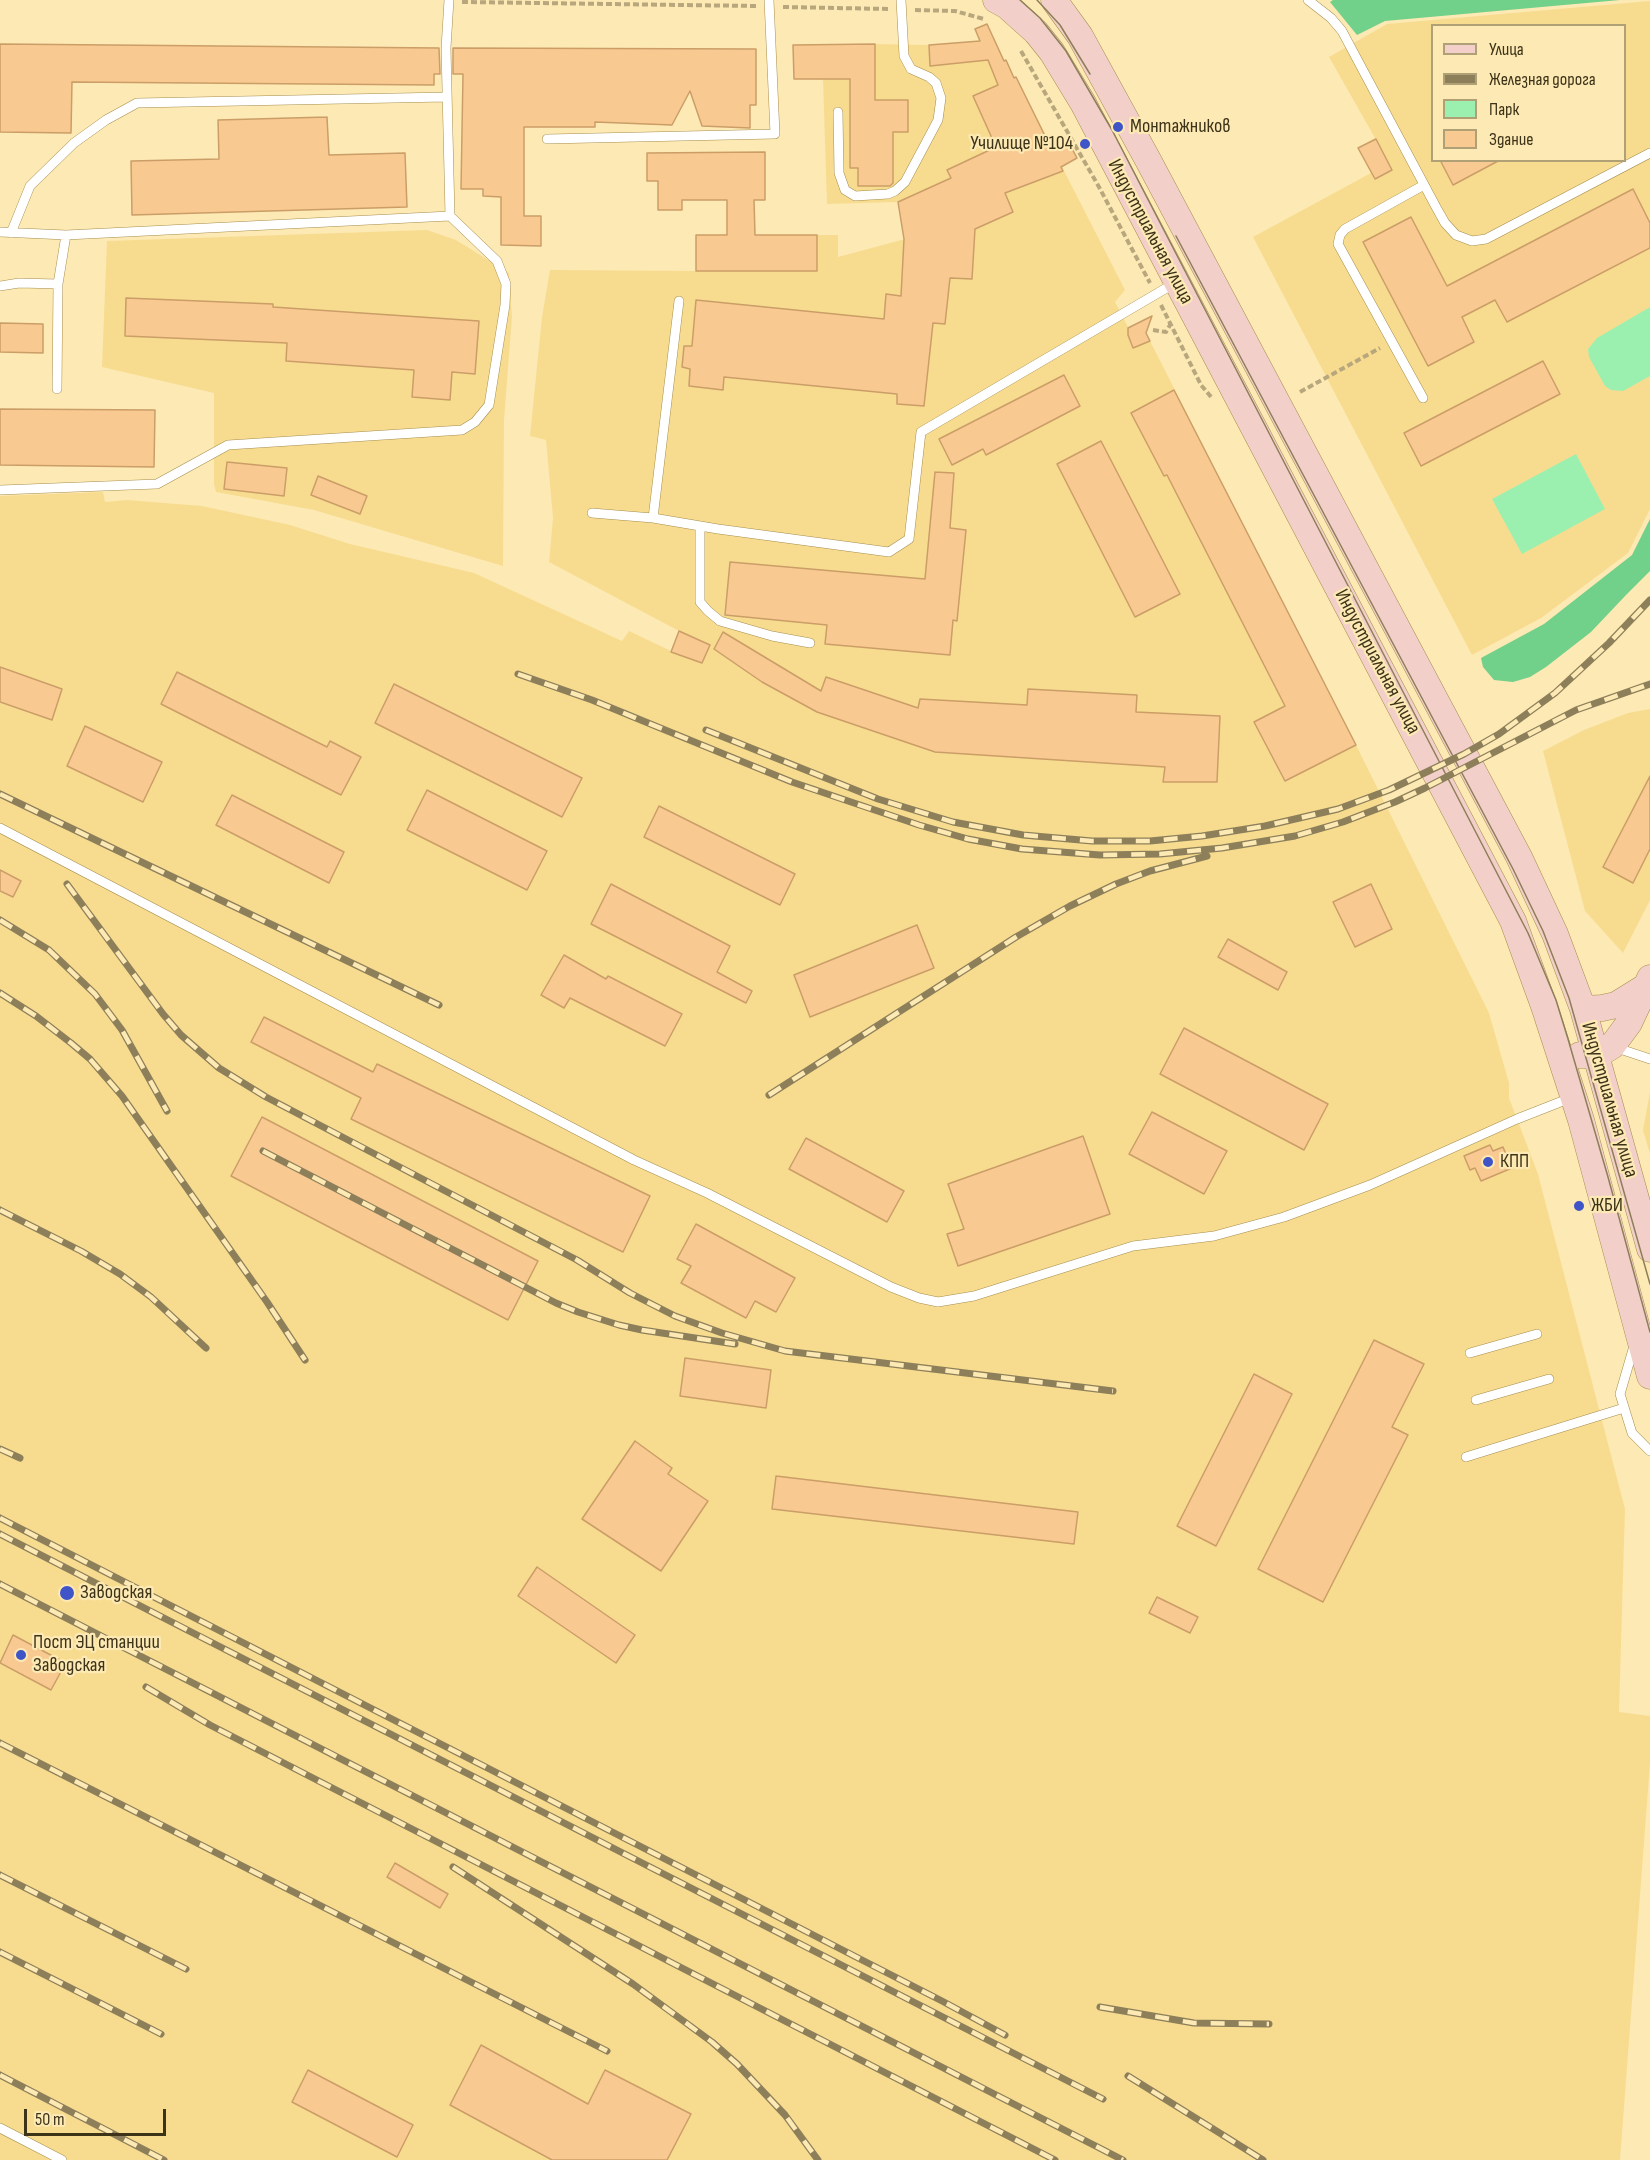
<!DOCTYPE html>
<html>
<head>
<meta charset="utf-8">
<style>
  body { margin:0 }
  #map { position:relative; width:1650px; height:2160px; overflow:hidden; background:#fde9b4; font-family:"Sofia Sans Condensed",sans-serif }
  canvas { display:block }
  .legend { position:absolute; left:1431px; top:24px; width:195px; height:138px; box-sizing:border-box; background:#fde9b4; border:2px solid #b0a076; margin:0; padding:8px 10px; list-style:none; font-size:18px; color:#3d3318 }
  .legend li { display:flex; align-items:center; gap:12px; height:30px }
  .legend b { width:30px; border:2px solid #b0a076 }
  .scale { position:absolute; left:24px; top:2109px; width:142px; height:27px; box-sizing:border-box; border:3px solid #3d3318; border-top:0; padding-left:8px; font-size:18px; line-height:21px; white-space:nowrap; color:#3d3318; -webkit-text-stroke:4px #fde9b4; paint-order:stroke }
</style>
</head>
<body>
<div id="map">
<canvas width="1650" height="2160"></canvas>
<ul class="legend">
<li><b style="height:8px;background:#f3cfc9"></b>Улица</li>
<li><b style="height:8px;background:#8d7f59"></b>Железная дорога</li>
<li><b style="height:16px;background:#9cf0af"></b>Парк</li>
<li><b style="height:16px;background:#f9c992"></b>Здание</li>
</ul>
<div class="scale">50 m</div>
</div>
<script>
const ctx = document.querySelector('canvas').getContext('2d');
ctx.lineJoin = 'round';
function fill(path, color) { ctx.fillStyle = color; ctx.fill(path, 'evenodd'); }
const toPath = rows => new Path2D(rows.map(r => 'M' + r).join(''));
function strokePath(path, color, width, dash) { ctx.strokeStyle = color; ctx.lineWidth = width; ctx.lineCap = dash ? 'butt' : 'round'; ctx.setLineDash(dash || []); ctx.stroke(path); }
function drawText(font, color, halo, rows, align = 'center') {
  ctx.font = font + ' "Sofia Sans Condensed",sans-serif'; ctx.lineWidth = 4.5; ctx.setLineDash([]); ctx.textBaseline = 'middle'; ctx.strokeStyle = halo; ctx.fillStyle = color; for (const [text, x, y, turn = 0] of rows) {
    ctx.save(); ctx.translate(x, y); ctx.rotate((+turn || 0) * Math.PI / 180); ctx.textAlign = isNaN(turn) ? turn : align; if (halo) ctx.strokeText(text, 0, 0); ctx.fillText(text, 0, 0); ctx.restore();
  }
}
fill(toPath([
  [1650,1,1650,509,1628,553,1541,618,1472,655,1253,237,1371,173,1358,148,1375,138,1329,57,1387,24],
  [1432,26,1624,26,1624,160,1432,160],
  [995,40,1004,60,1006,60,1014,78,1016,77,1125,290,1115,302,1128,327,1140,322,1149,325,1146,333,1150,341,1356,745,1489,1013,1509,1083,1509,1098,1538,1174,1625,1509,1619,1712,1650,1716,1650,1763,1620,2160,0,2160,0,496,103,492,105,502,127,500,202,506,290,525,350,544,474,573,622,641,629,631,671,651,679,631,549,562,553,518,546,440,530,436,542,317,550,270,696,271,696,235,838,235,838,257,905,239,898,202,827,204,823,79,875,79,875,44,929,45],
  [427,230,456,240,509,273,512,317,504,420,503,566,314,510,216,492,214,484,214,393,102,367,107,241],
  [1650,709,1650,900,1623,953,1585,911,1543,751,1584,730,1628,713],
  [1650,1092,1650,1154,1643,1130]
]), '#f7dc90');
fill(toPath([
  [1650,307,1650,376,1623,391,1611,390,1605,386,1589,357,1588,349,1597,338],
  [1576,454,1605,509,1522,554,1492,499]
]), '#9cf0af');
fill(toPath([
  [1333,0,1620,0,1385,21,1357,35,1330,2],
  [1650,519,1650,571,1626,595,1591,632,1546,667,1530,677,1513,682,1494,680,1483,667,1481,658,1544,624,1632,555]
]), '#71d089');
const building = toPath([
  [987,24,1004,61,1006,60,1014,78,1016,77,1052,150,1068,141,1077,158,1061,167,1063,171,1005,193,1013,212,975,229,972,279,950,278,945,324,933,323,924,406,897,404,897,394,724,377,723,390,689,386,690,369,682,367,684,346,692,346,696,300,884,319,886,294,901,296,904,239,898,202,951,178,947,170,996,147,973,96,998,85,988,60,930,66,929,45,980,41,975,29,987,24],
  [0,44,439,48,440,74,434,74,434,85,72,82,71,133,0,132,0,44],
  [875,44,875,100,908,100,908,132,893,132,893,183,890,186,858,186,858,168,850,168,850,79,794,79,793,45,875,44],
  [453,48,756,49,756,105,750,105,750,128,702,126,690,91,672,125,595,122,595,127,524,127,524,216,541,216,541,246,501,245,501,197,483,196,483,189,461,189,463,74,453,74,453,48],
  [327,117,329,155,405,153,407,207,132,215,131,161,219,159,218,120,327,117],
  [1376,139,1392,170,1375,179,1358,148,1376,139],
  [765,152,765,200,754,200,755,235,817,235,817,271,696,271,696,235,727,235,727,200,682,200,682,210,658,210,658,181,647,181,647,153,765,152],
  [1440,160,1500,160,1453,185,1440,160],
  [1633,189,1650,223,1650,248,1507,322,1495,300,1462,317,1474,342,1428,366,1363,242,1411,217,1447,286,1633,189],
  [126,298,273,304,273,307,479,321,475,374,452,372,450,400,412,397,414,370,286,361,287,343,125,336,126,298],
  [1152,316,1146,333,1150,341,1133,348,1128,335,1128,328,1152,316],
  [0,323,43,324,43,353,0,352,0,323],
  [1543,361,1560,394,1421,466,1404,433,1543,361],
  [1064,375,1080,406,986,455,983,449,952,465,939,439,1064,375],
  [1174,390,1356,745,1285,781,1254,722,1285,706,1167,475,1164,476,1131,413,1174,390],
  [0,409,155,410,154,467,0,465,0,409],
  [1101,441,1180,594,1135,617,1057,464,1101,441],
  [227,462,287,468,284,496,224,489,227,462],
  [935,472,954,473,950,528,966,530,957,621,953,620,950,655,825,644,827,625,725,615,730,562,925,579,935,472],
  [318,476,367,496,360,514,311,495,318,476],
  [679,631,710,645,702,663,671,652,679,631],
  [723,632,821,691,826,677,918,708,920,699,1027,705,1028,689,1137,695,1136,712,1220,716,1217,782,1163,782,1165,767,935,752,817,712,762,682,714,649,723,632],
  [0,667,62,689,52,720,0,702,0,667],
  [177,672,327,747,330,741,361,757,341,795,161,704,177,672],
  [394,684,582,778,562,817,375,723,394,684],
  [85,726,162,762,143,802,67,766,85,726],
  [1650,776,1650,849,1633,883,1603,867,1650,776],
  [427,790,547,851,527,890,407,830,427,790],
  [232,795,344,852,329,883,216,825,232,795],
  [659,806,795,874,780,905,644,837,659,806],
  [0,870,21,881,13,897,0,891,0,870],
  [611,884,730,946,717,972,752,991,746,1003,591,924,611,884],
  [1371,884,1392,929,1355,947,1333,902,1371,884],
  [917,925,934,968,810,1017,794,975,917,925],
  [1228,939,1287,972,1278,990,1218,957,1228,939],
  [564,955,606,979,608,976,682,1014,665,1046,570,998,564,1008,541,995,564,955],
  [264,1017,373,1072,377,1064,650,1196,623,1252,351,1119,361,1098,251,1042,264,1017],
  [1184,1028,1328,1104,1304,1150,1160,1074,1184,1028],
  [1152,1112,1227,1151,1204,1194,1129,1154,1152,1112],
  [262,1117,538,1261,508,1320,231,1176,262,1117],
  [1083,1136,1110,1214,958,1266,947,1234,964,1229,948,1184,1083,1136],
  [806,1138,904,1191,887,1222,789,1169,806,1138],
  [1490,1145,1493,1151,1503,1147,1512,1168,1481,1181,1475,1168,1470,1170,1464,1156,1490,1145],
  [696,1224,795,1278,776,1312,755,1301,746,1318,681,1283,691,1266,677,1259,696,1224],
  [1374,1340,1424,1364,1392,1427,1408,1435,1323,1602,1258,1569,1374,1340],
  [685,1358,771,1370,766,1408,680,1396,685,1358],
  [1254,1374,1292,1394,1216,1546,1177,1526,1254,1374],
  [635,1441,672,1468,668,1474,708,1501,661,1571,582,1519,635,1441],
  [776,1476,1078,1512,1074,1544,772,1509,776,1476],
  [537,1567,635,1635,616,1663,518,1596,537,1567],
  [1157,1597,1198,1617,1190,1633,1149,1613,1157,1597],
  [13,1635,62,1661,60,1666,63,1668,51,1690,0,1663,13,1635],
  [395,1863,448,1894,440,1908,387,1877,395,1863],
  [481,2045,588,2104,605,2070,691,2114,667,2160,552,2160,450,2105,481,2045],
  [308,2070,413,2125,397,2157,292,2102,308,2070]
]);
fill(building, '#f9c992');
strokePath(building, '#cb9e67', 1.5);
const lane = toPath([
  [1308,0,1331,18,1342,31,1436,207,1445,223,1456,235,1472,241,1486,239,1650,153],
  [838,112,839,173,845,190,855,196,888,194,895,191,905,182,938,120,941,98,936,83,929,77,911,69,904,56,901,0],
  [547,139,775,134,769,0],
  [0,232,66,235,450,216],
  [11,233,30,186,74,143,106,120,137,103,447,97],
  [0,286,19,283,58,284,66,235],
  [57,389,58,284],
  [1423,398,1338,244,1340,235,1345,229,1424,185],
  [0,490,157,484,228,445,462,430,475,422,489,405,505,305,506,284,497,261,450,216,446,48,449,0],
  [592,513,653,518,718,529,889,552,909,539,921,432,1175,283],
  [653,518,679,301],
  [700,526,700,602,708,611,720,621,772,636,810,643],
  [0,828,634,1160,707,1193,891,1287,919,1298,938,1302,974,1296,1133,1246,1214,1236,1284,1217,1370,1185,1517,1119,1573,1097],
  [1614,1047,1650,1059],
  [1634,1346,1620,1394,1632,1433,1650,1451],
  [1470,1353,1537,1334],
  [1476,1400,1549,1379],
  [1466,1457,1624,1408],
  [0,2128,62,2160]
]);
const secondary = toPath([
  [996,0,1007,6,1036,32,1052,52,1083,103,1513,921,1544,1006,1581,1120,1650,1376],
  [1054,0,1080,36,1148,160,1519,857,1555,934,1583,1009,1650,1249],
  [1583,1009,1602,1008,1616,1005,1645,987],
  [1580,1055,1597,1055,1612,1046,1629,1023,1650,978]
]);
strokePath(lane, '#a68e4d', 10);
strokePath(secondary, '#a68e4d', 27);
strokePath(toPath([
  [462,2,757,6],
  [783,7,889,9],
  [915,10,955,11,984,19],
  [1021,51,1099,187,1150,283],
  [1161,305,1201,385,1212,398],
  [1153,330,1166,332,1170,325],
  [1300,392,1380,348]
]), '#b8a77c', 4, [6, 3]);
strokePath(lane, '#fff', 9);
strokePath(secondary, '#f3cfc9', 26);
strokePath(toPath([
  [1020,0,1040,18,1066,51,1112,130,1528,933,1556,1000,1568,1039,1608,1177,1650,1332],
  [1037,0,1060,25,1090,74],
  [1176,236,1513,869,1543,931,1569,998,1650,1284]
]), '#8d7f59', 1.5);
const rail = toPath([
  [518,674,592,700,792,782,919,825,968,839,1022,849,1100,855,1160,854,1222,848,1295,836,1343,822,1395,802,1425,788,1576,710,1650,684],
  [706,730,878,799,953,822,1023,835,1092,841,1150,841,1202,836,1265,826,1338,809,1389,790,1464,754,1499,734,1555,693,1609,643,1650,600],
  [0,794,439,1005],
  [67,884,163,1014,181,1035,219,1068,266,1097,577,1260,630,1293,675,1316,722,1333,785,1351,1113,1391],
  [0,920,49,950,95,994,122,1030,167,1111],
  [0,993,36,1016,71,1043,90,1059,122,1096,267,1302,305,1360],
  [769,1095,1016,937,1070,906,1116,884,1150,871,1207,856],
  [263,1151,556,1303,578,1312,619,1325,642,1330,735,1344],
  [0,1210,81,1251,120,1274,151,1297,206,1348],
  [0,1449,20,1458],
  [0,1518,942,2001,1005,2035],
  [0,1534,1103,2099],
  [0,1584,1123,2160],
  [146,1687,210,1725,1055,2160],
  [0,1743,607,2051],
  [453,1867,633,1984,712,2042,737,2064,785,2115,818,2160],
  [0,1875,186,1969],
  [0,1952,161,2034],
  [1100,2007,1194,2023,1269,2024],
  [0,2075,164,2160],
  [1128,2076,1263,2160]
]);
strokePath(rail, '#8d7f59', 7);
strokePath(rail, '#fde9b4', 4.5, [14]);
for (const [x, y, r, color] of [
  [1118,127,6,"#3f54c7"],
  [1085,144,6,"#3f54c7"],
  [1488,1162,6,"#3f54c7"],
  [1579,1206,6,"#3f54c7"],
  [67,1593,8,"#3f54c7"],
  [21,1655,6,"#3f54c7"]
]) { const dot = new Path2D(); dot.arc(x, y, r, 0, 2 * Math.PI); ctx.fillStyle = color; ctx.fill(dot); strokePath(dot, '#fde9b4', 2); }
drawText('20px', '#3d3318', '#fde9b4', [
  ["Монтажников",1130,127],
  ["Училище №104",1073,144,"right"],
  ["КПП",1500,1162],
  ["ЖБИ",1591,1206],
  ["Заводская",80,1593],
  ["Пост ЭЦ станции",33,1643],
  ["Заводская",33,1666]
], 'left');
drawText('20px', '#3d3318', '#fde9b4', [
  ["Индустриальная улица",1150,232,62],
  ["Индустриальная улица",1377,662,62],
  ["Индустриальная улица",1609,1100,74]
]);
</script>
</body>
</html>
